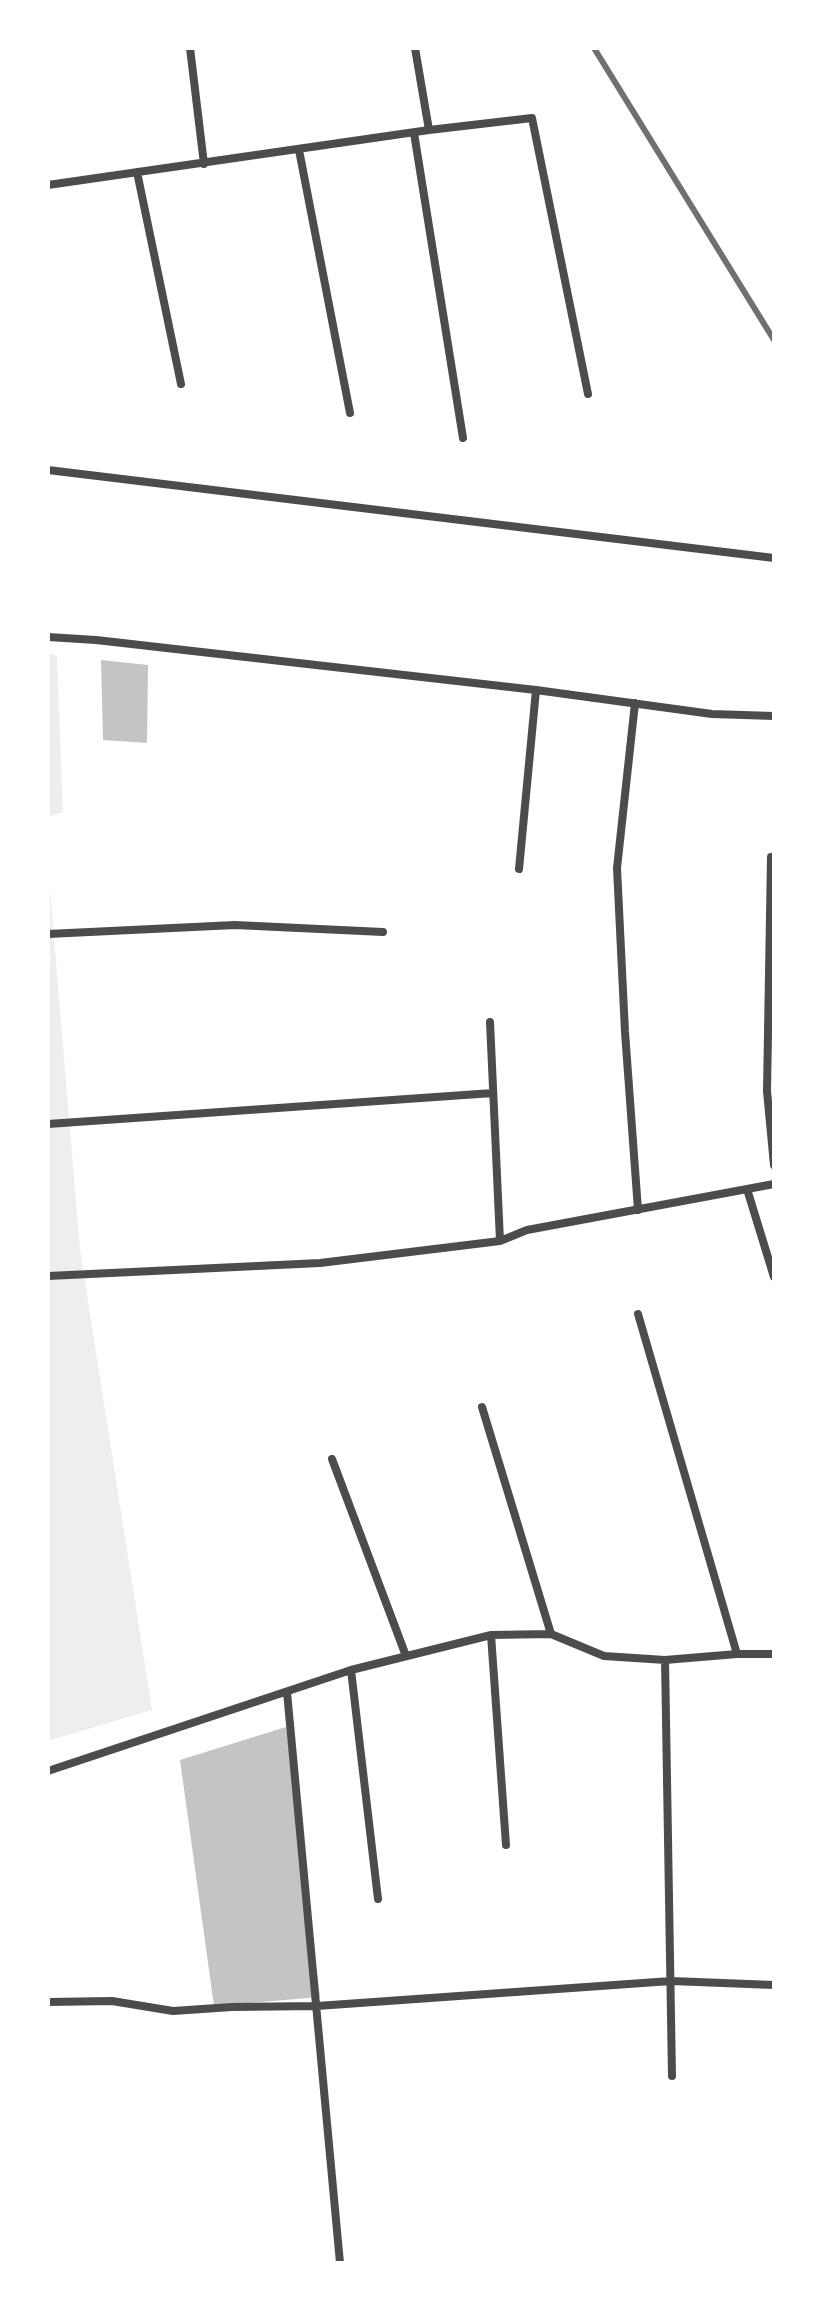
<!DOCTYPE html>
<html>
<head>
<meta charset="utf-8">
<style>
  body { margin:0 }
  #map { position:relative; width:822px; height:2311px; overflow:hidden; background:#fff; font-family:"Fira Sans",sans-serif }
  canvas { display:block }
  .frame { position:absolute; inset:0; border:50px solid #fff; pointer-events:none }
</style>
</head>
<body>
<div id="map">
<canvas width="822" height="2311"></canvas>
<div class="frame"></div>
</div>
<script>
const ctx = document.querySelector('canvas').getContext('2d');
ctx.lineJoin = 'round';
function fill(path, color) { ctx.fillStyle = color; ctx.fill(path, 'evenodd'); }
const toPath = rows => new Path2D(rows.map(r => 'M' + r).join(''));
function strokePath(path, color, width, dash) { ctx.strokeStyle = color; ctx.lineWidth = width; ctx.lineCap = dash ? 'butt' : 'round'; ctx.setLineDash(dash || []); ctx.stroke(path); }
fill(toPath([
  [48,652,57,656,63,812,48,817],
  [48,865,80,1250,152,1710,48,1741]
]), '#eee');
fill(toPath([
  [101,660,148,665,147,743,103,740],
  [286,1727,320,1997,214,2006,180,1760]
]), '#c4c4c4');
strokePath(toPath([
  [190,48,204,164],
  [415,48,429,130],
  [414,133,463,438],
  [299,150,350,413],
  [137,172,181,384],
  [48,185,429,130,532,118,588,394],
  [48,470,774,558],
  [48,637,96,640,536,690,712,714,774,716],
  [635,703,617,868,625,1032,638,1210],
  [771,857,767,1091,774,1165],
  [519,869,536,690],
  [48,934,235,925,383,932],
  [490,1022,500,1241],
  [48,1124,493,1093],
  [747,1189,774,1277],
  [48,1276,320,1263,500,1241,527,1230,774,1184],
  [638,1314,737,1654],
  [482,1407,551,1634],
  [332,1459,406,1656],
  [491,1635,506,1845],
  [665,1660,672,2076],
  [351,1670,378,1899],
  [287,1692,340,2263],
  [48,1771,351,1670,491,1635,551,1634,604,1656,665,1660,737,1654,774,1654],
  [48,2002,112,2001,173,2011,232,2007,317,2006,671,1981,774,1985]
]), '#4c4c4c', 8);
strokePath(toPath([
  [594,48,774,340]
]), '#707070', 6);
</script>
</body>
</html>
